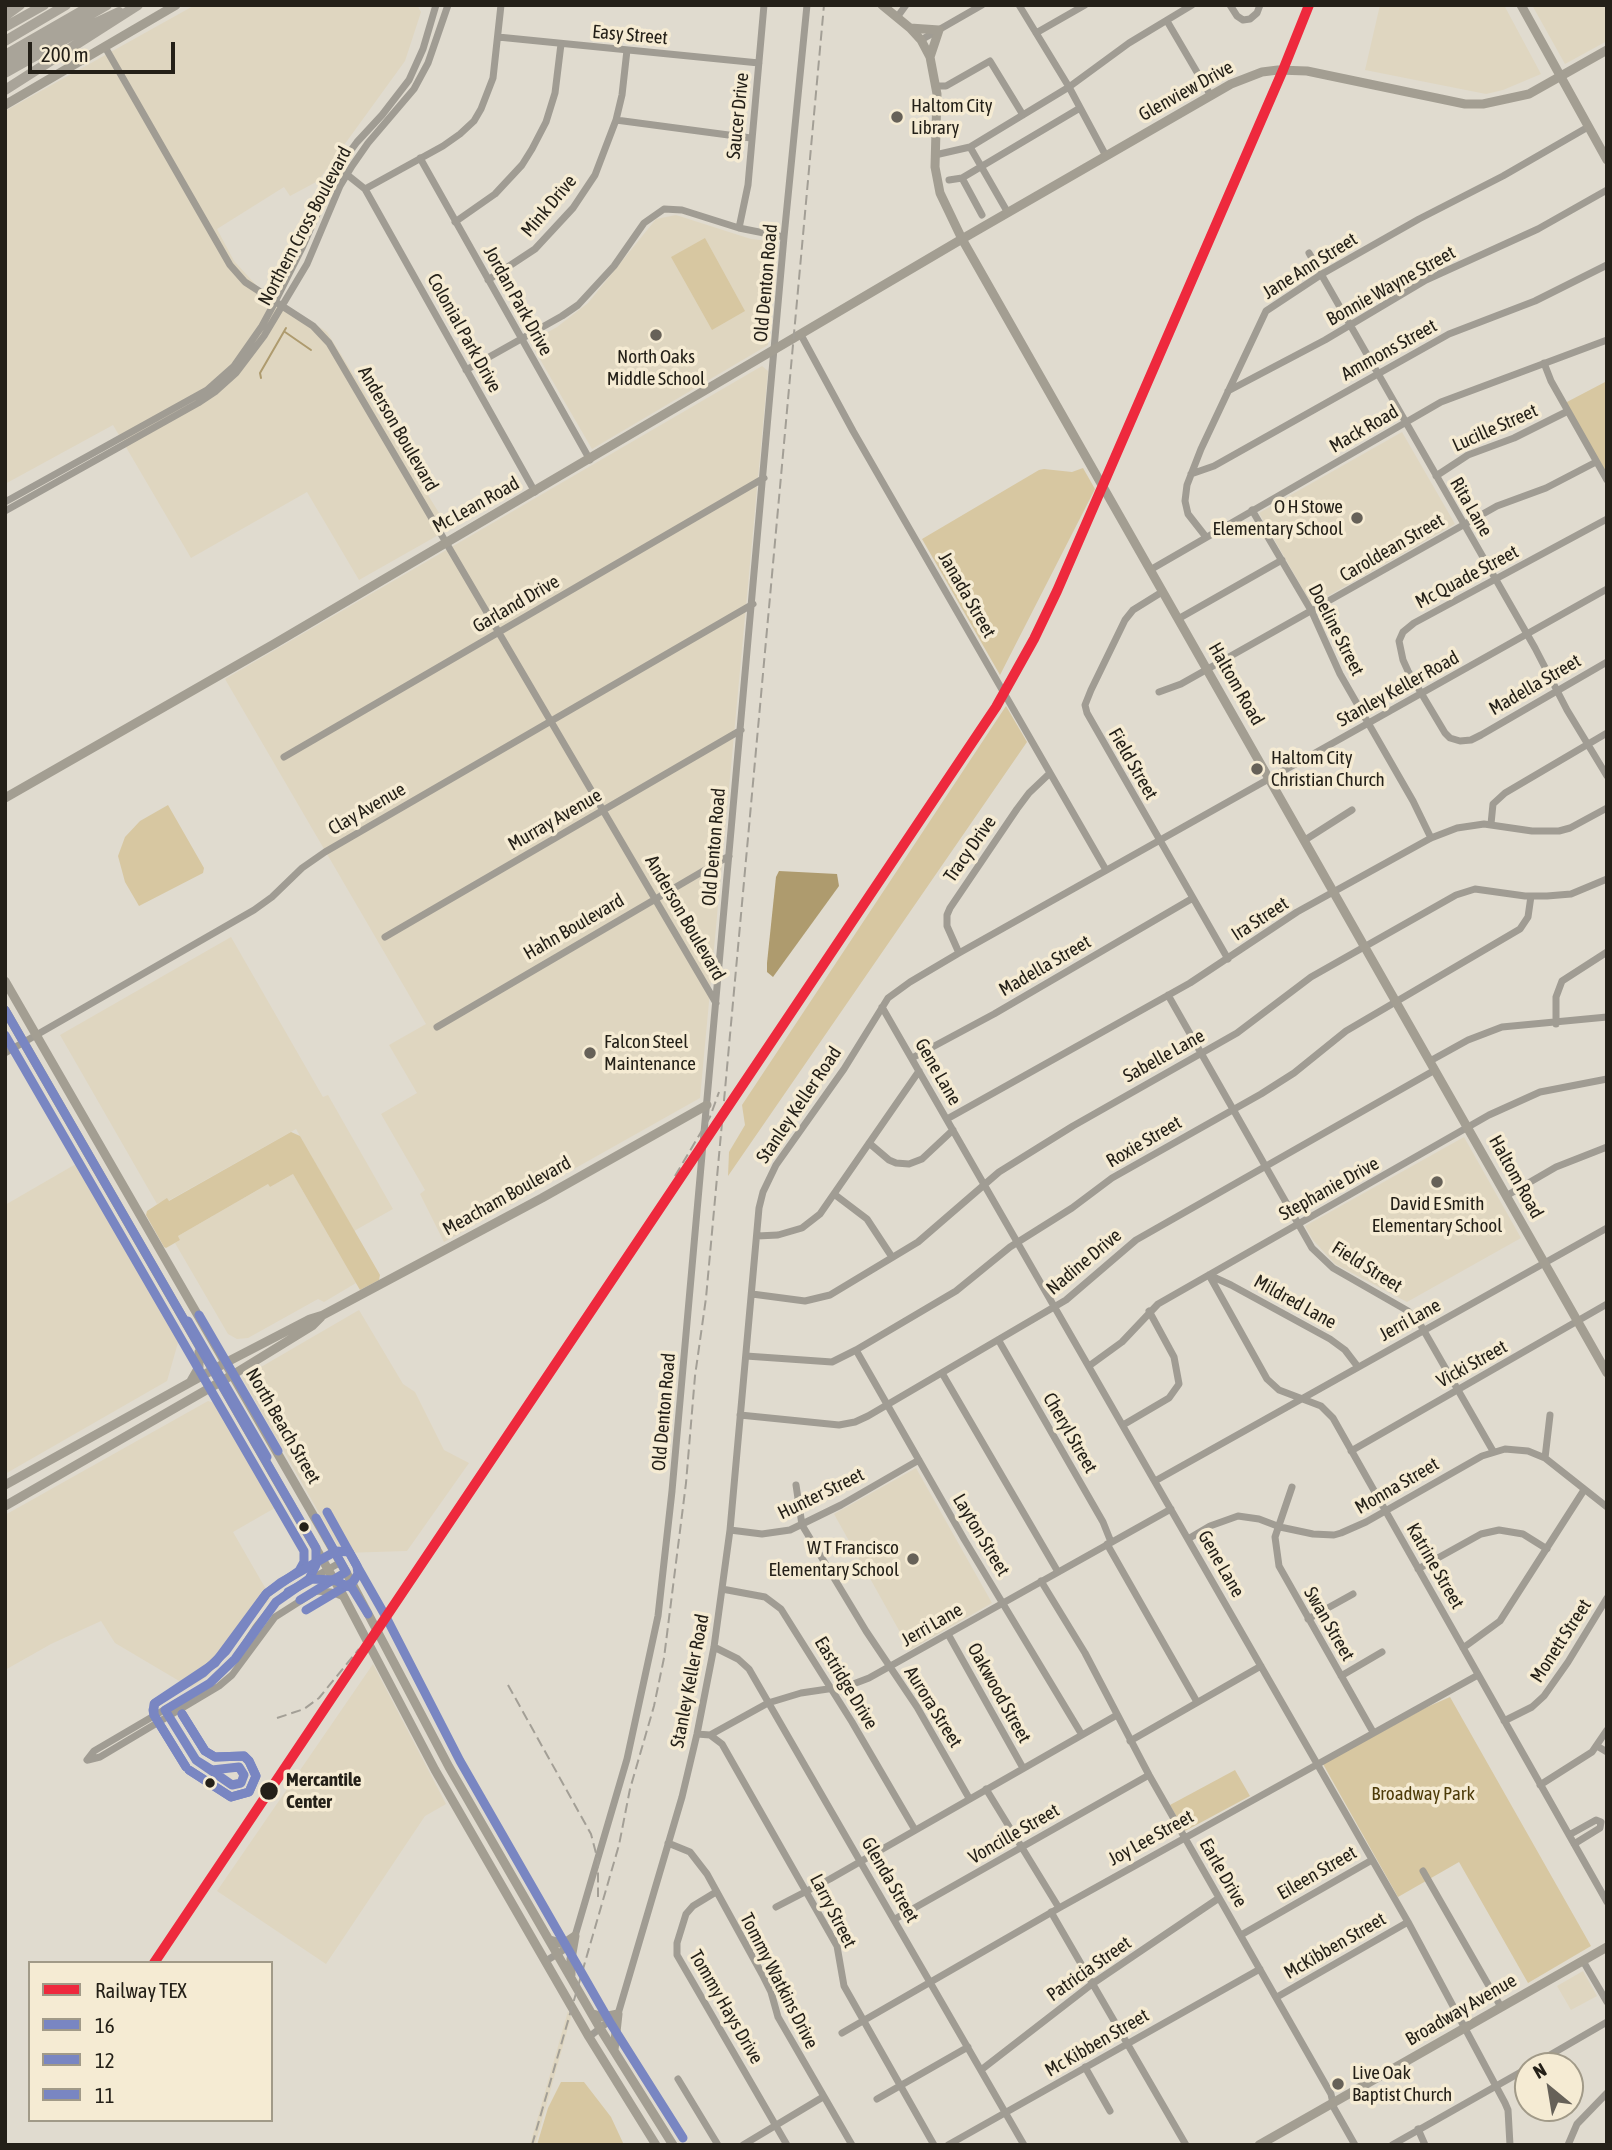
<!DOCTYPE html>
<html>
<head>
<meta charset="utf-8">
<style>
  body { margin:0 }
  #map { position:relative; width:1612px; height:2150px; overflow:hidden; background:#e0dbcf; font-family:"Asap Condensed",sans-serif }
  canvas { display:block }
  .frame { position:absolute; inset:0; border:7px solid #242018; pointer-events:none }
  .legend { position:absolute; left:28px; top:1961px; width:245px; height:161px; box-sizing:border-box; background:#f5ebd3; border:2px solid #a19a88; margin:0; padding:9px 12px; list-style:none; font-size:21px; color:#242018 }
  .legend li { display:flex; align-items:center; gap:14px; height:35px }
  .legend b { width:35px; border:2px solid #a19a88 }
  .north { position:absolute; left:1514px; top:2052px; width:70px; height:70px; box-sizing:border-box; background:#f5ebd3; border:2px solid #a19a88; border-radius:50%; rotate:330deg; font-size:19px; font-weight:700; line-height:28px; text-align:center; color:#242018 }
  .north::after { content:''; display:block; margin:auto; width:24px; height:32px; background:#666158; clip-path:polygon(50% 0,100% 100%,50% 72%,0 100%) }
  .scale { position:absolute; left:28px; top:42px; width:147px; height:32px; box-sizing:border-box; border:4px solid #242018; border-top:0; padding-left:9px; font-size:21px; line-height:24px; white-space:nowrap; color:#242018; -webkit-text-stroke:5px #f5ebd3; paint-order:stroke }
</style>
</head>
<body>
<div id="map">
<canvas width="1612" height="2150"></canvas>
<div class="frame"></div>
<ul class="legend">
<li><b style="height:9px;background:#ee293d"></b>Railway TEX</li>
<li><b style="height:9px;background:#7986c2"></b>16</li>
<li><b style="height:9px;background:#7986c2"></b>12</li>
<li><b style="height:9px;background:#7986c2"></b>11</li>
</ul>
<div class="north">N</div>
<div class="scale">200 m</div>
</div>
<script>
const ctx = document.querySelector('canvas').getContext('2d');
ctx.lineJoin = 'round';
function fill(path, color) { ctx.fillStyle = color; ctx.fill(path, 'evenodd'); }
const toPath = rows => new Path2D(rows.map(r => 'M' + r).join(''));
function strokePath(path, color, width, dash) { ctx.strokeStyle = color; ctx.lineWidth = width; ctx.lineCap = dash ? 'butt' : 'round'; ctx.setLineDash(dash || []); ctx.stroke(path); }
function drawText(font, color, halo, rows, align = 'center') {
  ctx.font = font + ' "Asap Condensed",sans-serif'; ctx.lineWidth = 7; ctx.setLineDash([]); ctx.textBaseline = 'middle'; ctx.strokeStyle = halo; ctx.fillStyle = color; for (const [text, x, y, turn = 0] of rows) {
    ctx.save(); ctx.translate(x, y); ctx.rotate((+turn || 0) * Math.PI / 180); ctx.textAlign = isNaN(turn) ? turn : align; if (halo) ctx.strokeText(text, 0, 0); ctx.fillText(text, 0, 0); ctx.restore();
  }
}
fill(toPath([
  [195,5,417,5,421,12,405,61,318,181,290,196,284,187,217,229,234,261,257,286,327,332,449,529,359,580,307,492,191,558,113,425,5,484,5,111],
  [1380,5,1504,5,1541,74,1503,90,1486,94,1365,70],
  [1532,5,1604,5,1607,11,1607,41,1565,64],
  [676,215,751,239,777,242,768,345,592,449,530,342,557,327,588,303,656,219],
  [762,366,768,371,700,1098,444,1242,420,1194,425,1190,381,1114,417,1093,389,1045,426,1024,225,679],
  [1402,432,1455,524,1312,605,1259,513],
  [231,937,323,1097,328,1095,393,1209,354,1231,296,1129,168,1201,167,1199,157,1204,60,1035],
  [1464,1137,1521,1238,1407,1302,1335,1264,1313,1240,1305,1226],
  [81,1161,158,1296,179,1339,167,1381,5,1474,5,1205],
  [293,1174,356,1283,324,1302,318,1299,248,1338,237,1339,228,1334,175,1243,180,1240,178,1236,268,1184,270,1187],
  [359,1310,403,1384,415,1392,444,1450,469,1463,407,1551,342,1553,242,1378],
  [208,1401,223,1406,280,1505,233,1532,271,1598,250,1622,238,1641,208,1676,191,1688,115,1643,101,1621,51,1644,5,1670,5,1515],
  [916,1468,992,1603,910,1650,834,1514],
  [373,1664,446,1804,425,1816,326,1964,217,1891],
  [1583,1971,1597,1996,1571,2010,1557,1986],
  [568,2011,571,2017,535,2145,530,2145]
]), '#dfd6c0');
fill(toPath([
  [705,238,745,311,712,330,671,257],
  [1607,381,1607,475,1565,403],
  [1083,468,1095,489,1000,675,922,539,1039,470,1044,469,1072,472],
  [1006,706,1027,742,728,1176,729,1152,745,1125,742,1105],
  [168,805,204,868,203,873,139,906,125,882,118,856,125,837,140,821],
  [291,1132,300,1136,380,1275,379,1280,360,1290,293,1174,270,1187,268,1184,178,1236,180,1240,166,1248,164,1247,146,1215,147,1211,167,1198,169,1201],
  [1450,1697,1591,1946,1528,1983,1459,1862,1398,1897,1323,1764,1425,1708],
  [1235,1770,1250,1796,1185,1831,1170,1805],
  [561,2082,584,2082,611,2117,624,2145,537,2145,548,2108]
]), '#d7c7a1');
fill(toPath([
  [779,871,837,874,839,886,773,977,767,972,767,963,776,877]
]), '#ae9b6e');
strokePath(toPath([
  [285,332,311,350],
  [261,378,260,373,286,328]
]), '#ae9b6e', 2);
strokePath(toPath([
  [1019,5,1069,87,1106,156],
  [1230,5,1237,16,1243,20,1250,19,1257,13,1260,5],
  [898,16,906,5],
  [1167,21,1211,96],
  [1036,33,1085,5],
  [498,37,759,63],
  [921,40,982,5],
  [105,47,230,265,245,282,313,326,329,343,716,1003],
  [936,86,946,86,990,61,1023,115],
  [616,120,751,138],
  [970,147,1008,213],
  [935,155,970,147,1069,87,1129,43,1192,5],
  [420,158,590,460],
  [345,173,365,189,443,146,460,134,474,121,481,109,493,78,501,5],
  [962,178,982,215],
  [949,180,962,178,1080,108],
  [365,189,535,492],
  [455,222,495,194,522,165,532,149,546,122,555,93,561,44],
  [739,228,748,185,764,5],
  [1309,253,1535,648,1567,710,1607,776],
  [488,280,535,249,573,208,595,175,616,120,622,95,627,50],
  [801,335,853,431,1106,870],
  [1544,363,1551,381,1607,480],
  [466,370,562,316,578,305,614,266,644,223,664,209,682,210,739,228,784,237],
  [1228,391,1325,340,1426,280,1538,229,1607,190],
  [1191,474,1214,466,1449,334,1535,301,1607,265],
  [1436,476,1468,455,1514,438,1568,411],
  [5,502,207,390,234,366,262,326,275,302,302,248,337,169,357,142,382,115,409,80,423,49,436,5],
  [1252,510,1312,612,1340,674,1413,801,1431,838],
  [5,511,198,403,216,391,236,373,264,336,307,264,340,186,352,166,368,143,414,89,428,63,448,5],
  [1607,519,1414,623,1403,632,1399,641,1403,660,1408,671,1445,733,1450,738,1460,741,1471,740,1481,735,1607,662],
  [1206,537,1188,514,1185,501,1187,485,1201,449,1266,311,1322,274,1419,219,1503,176,1588,127],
  [1150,570,1441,402,1607,340],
  [1162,592,1133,610,1125,620,1091,690,1085,705,1087,713,1228,959],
  [1178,619,1282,560],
  [1159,692,1181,684,1497,506,1546,488,1596,462],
  [284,757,764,478],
  [1491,824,1493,804,1505,793,1607,733],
  [1305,840,1352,810],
  [385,937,741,730],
  [959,953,947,926,947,915,950,908,1017,809,1029,793,1050,773],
  [1168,995,1312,1248,1333,1268,1408,1311,1420,1324,1493,1451],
  [882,1007,1408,1922,1505,2103,1508,2110,1510,2145],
  [1556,1024,1556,997,1562,981,1607,952],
  [437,1027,729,856],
  [5,1053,254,910,272,897,302,868,325,852,753,604],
  [912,1058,994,1014,1193,898],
  [1430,1061,1468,1040,1502,1027,1607,1017],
  [947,1119,1190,983,1297,912,1431,838,1457,828,1484,824,1532,831,1559,831,1570,828,1607,808],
  [869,1143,889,1160,896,1163,909,1164,922,1159,953,1130],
  [834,1194,867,1219,892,1257],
  [1506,1196,1556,1167,1607,1147],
  [757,1236,778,1235,802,1228,820,1214,919,1071],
  [1209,1275,1267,1379,1279,1390,1321,1406,1333,1418,1607,1902],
  [1209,1275,1231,1285,1330,1339,1345,1350,1358,1367],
  [752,1294,805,1301,830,1295,918,1242,999,1172,1073,1126,1237,1033,1311,977,1456,895,1475,889,1525,896,1547,896,1571,894,1607,879],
  [999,1341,1103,1522,1111,1542],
  [856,1350,964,1539,1082,1735],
  [746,1356,832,1362,856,1350,956,1291,1010,1247,1072,1208,1112,1178,1261,1094,1294,1073,1346,1031,1520,929,1528,917,1531,896],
  [1089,1366,1122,1342,1158,1304,1489,1115,1540,1092,1607,1079],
  [942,1373,1058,1572],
  [740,1415,839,1425,855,1422,868,1416,1066,1300,1136,1240,1435,1070],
  [1123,1425,1169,1398,1179,1384,1174,1357,1149,1311],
  [1351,1451,1607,1304],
  [1545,1458,1550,1415],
  [1155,1481,1607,1228],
  [796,1485,802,1525,866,1631,917,1707,969,1798],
  [1292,1487,1275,1537,1279,1566,1373,1732],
  [730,1530,762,1534,790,1530,841,1505,919,1460],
  [1188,1539,1210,1526,1238,1516,1259,1519,1280,1527,1313,1534,1334,1535,1341,1533,1366,1522,1482,1456,1505,1449,1528,1451,1545,1458,1607,1507],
  [1107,1544,1197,1702],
  [1418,1569,1481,1534,1499,1530,1523,1534,1547,1549],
  [310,1577,316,1565,316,1552],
  [1041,1581,1085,1653,1149,1775,1331,2094,1334,2108,1355,2145],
  [722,1589,765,1597,781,1609,852,1722,915,1830],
  [315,1591,331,1592,344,1597],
  [1308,1619,1353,1594],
  [948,1634,1023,1768],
  [714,1647,738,1659,749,1669,1024,2145],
  [1463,1648,1500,1621,1584,1490],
  [1341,1676,1382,1652],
  [1504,1721,1532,1707,1544,1696,1568,1662,1607,1598],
  [697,1734,710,1735,768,1703,801,1693,848,1686,869,1678,1171,1509],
  [710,1735,722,1744,837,1946,844,1986,934,2145],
  [1130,1741,1261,1666],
  [1597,1746,1607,1752],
  [87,1760,94,1751,210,1683,235,1659,256,1627,276,1602,288,1592,341,1562],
  [88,1760,100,1757,219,1686,232,1675,275,1617,346,1572],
  [1540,1785,1592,1752,1607,1730],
  [986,1789,1059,1908],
  [1569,1835,1596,1820,1601,1822,1600,1828,1574,1844],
  [668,1843,690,1852,707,1874,762,1974,771,1992,778,2017,852,2145],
  [1423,1871,1501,2007],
  [716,1892,693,1906,686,1914,677,1943,677,1955,787,2145],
  [776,1907,830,1879,1117,1715],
  [1051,1912,1186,2145],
  [895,1919,1149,1775],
  [1241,1935,1372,1860],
  [546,1961,568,1947,575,1936,627,1759,658,1616,672,1491,784,237,807,5],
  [1583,1961,1607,2002],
  [1277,1997,1408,1922],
  [842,2033,1059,1908,1478,1675],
  [589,2037,618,2014,682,1797,697,1734,714,1647,730,1530,759,1208,763,1192,776,1165,844,1069,888,998,910,982,959,953,1607,589],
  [1531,2066,1607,2022],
  [1085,2067,1110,2111],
  [981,2070,1092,1984,1219,1898],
  [678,2079,718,2145],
  [877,2099,968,2047],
  [1418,2129,1425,2145],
  [743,2145,823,2097],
  [948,2145,1260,1969],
  [1392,2145,1528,2068],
  [1568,2145,1577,2124,1607,2093]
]), '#a09c93', 7);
strokePath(toPath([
  [882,5,910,28,921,40,930,57,937,94,935,167,940,193,962,239,1607,1373],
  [1521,5,1607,160],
  [5,7,8,5],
  [910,28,939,30,930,57],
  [5,105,176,5],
  [5,798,274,644,962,239,1231,84,1262,72,1278,70,1307,71,1465,104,1483,104,1529,94,1607,50],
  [5,981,346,1572,449,1767,601,2030,673,2145],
  [5,1010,344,1597,435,1770,589,2037,656,2145],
  [191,1381,199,1367,199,1352],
  [5,1485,227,1362,310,1319,323,1315,542,1198,707,1105],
  [5,1506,234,1374,312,1326,321,1317],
  [550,1940,563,1944,575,1936],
  [571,1975,571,1959,575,1936],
  [593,2014,603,2017,618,2014,614,2050],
  [1259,2145,1607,1947]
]), '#a39e92', 9);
strokePath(toPath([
  [5,16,20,5],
  [5,27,44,5],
  [5,41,66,5],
  [5,55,92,5],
  [5,64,107,5],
  [5,73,87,27,119,12],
  [5,90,138,5]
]), '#a9a499', 10);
strokePath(toPath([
  [675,1176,710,1117,719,1092],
  [508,1685,591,1834,598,1861,598,1897],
  [277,1718,304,1709,319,1698,359,1649],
  [532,2145,619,1845,630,1789,654,1706,664,1658,686,1483,695,1376,706,1298,824,5]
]), '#a39f96', 2, [10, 5]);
strokePath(toPath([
  [5,1010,316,1548,316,1565,309,1579,276,1602,235,1659,210,1683,165,1710,196,1760],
  [199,1315,278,1451],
  [300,1600,346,1572,316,1518],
  [196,1760,212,1770,239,1767,244,1775,241,1783,232,1785,196,1760]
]), '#7986c2', 9);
strokePath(toPath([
  [5,1035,304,1551,304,1562,299,1571,267,1593,226,1651,203,1673,154,1704,154,1715,186,1767],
  [188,1321,267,1457],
  [306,1610,353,1582,358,1574,357,1566,327,1512],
  [182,1714,205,1751,215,1757,244,1756,249,1761,256,1776,249,1792,231,1797,189,1770]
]), '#7986c2', 9);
strokePath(toPath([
  [288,1592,312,1579,334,1580,352,1588,368,1614],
  [182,1714,205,1751,215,1757,244,1756,249,1761,256,1776,249,1792,231,1797,189,1770],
  [186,1767,154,1715,153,1710,155,1703,215,1663,266,1594,280,1583,336,1551,349,1552,386,1617,460,1761,611,2024,683,2138]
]), '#7986c2', 9);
strokePath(toPath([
  [154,1963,996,707,1034,639,1057,591,1283,70,1309,5]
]), '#ee293d', 10);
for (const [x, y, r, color] of [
  [897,117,7,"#666158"],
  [656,335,7,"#666158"],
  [1357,518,7,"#666158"],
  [1257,769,7,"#666158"],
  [590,1053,7,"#666158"],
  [1437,1182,7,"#666158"],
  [304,1527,6,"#242018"],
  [913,1559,7,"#666158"],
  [210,1783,6,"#242018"],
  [269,1791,10,"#242018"],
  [1338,2084,7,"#666158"]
]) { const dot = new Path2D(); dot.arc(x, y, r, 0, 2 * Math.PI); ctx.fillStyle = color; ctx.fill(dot); strokePath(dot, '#f5ebd3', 2.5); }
drawText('19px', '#242018', '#f5ebd3', [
  ["Easy Street",630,35,5],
  ["Glenview Drive",1186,91,-29],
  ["Saucer Drive",738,116,-84],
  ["Mink Drive",549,206,-50],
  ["Northern Cross Boulevard",305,226,-62],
  ["Jane Ann Street",1310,266,-32],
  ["Old Denton Road",766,283,-85],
  ["Bonnie Wayne Street",1391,286,-29],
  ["Jordan Park Drive",518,301,61],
  ["Colonial Park Drive",464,333,61],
  ["Ammons Street",1389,350,-29],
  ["Lucille Street",1495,428,-24],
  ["Anderson Boulevard",398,429,60],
  ["Mack Road",1364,429,-30],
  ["Mc Lean Road",476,505,-29],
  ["Rita Lane",1471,507,60],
  ["Caroldean Street",1392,548,-30],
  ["Mc Quade Street",1467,577,-28],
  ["Janada Street",967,595,60],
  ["Garland Drive",516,604,-30],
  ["Doeline Street",1336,630,63],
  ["Haltom Road",1236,684,60],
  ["Madella Street",1535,685,-30],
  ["Stanley Keller Road",1398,689,-29],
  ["Field Street",1133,764,60],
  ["Clay Avenue",367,809,-30],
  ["Murray Avenue",555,820,-30],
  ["Old Denton Road",714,847,-85],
  ["Tracy Drive",970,849,-55],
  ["Anderson Boulevard",685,918,60],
  ["Ira Street",1260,919,-33],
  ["Hahn Boulevard",574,927,-30],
  ["Madella Street",1045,966,-30],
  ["Sabelle Lane",1164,1056,-29],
  ["Gene Lane",938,1072,60],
  ["Stanley Keller Road",799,1105,-56],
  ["Roxie Street",1144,1142,-30],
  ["Haltom Road",1516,1177,61],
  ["Stephanie Drive",1329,1189,-29],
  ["Meacham Boulevard",507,1196,-29],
  ["Nadine Drive",1084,1262,-40],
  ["Field Street",1367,1267,32],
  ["Mildred Lane",1295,1302,29],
  ["Jerri Lane",1410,1320,-29],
  ["Vicki Street",1472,1364,-29],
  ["Old Denton Road",664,1412,-85],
  ["North Beach Street",283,1426,60],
  ["Cheryl Street",1070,1433,60],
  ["Monna Street",1397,1486,-30],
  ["Hunter Street",821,1494,-26],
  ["Layton Street",981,1535,59],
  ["Gene Lane",1221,1564,60],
  ["Katrine Street",1435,1566,60],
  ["Swan Street",1329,1624,60],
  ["Jerri Lane",932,1625,-30],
  ["Monett Street",1561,1641,-57],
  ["Stanley Keller Road",690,1681,-79],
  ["Eastridge Drive",846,1683,59],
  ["Oakwood Street",999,1693,61],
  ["Aurora Street",933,1707,58],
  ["Voncille Street",1014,1834,-30],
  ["Joy Lee Street",1151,1838,-29],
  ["Earle Drive",1223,1873,60],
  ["Eileen Street",1317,1873,-30],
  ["Glenda Street",890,1880,60],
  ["Larry Street",833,1911,63],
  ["McKibben Street",1335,1946,-30],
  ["Patricia Street",1089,1969,-35],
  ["Tommy Watkins Drive",779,1981,63],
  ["Tommy Hays Drive",726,2007,60],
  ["Broadway Avenue",1461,2010,-30],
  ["Mc Kibben Street",1097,2043,-30]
]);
drawText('19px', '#242018', '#f5ebd3', [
  ["Haltom City",911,106],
  ["Library",911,128],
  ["North Oaks",656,357,"center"],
  ["Middle School",656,379,"center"],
  ["O H Stowe",1343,507,"right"],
  ["Elementary School",1343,529,"right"],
  ["Haltom City",1271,758],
  ["Christian Church",1271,780],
  ["Falcon Steel",604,1042],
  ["Maintenance",604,1064],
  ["David E Smith",1437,1204,"center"],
  ["Elementary School",1437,1226,"center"],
  ["W T Francisco",899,1548,"right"],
  ["Elementary School",899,1570,"right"],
  ["Live Oak",1352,2073],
  ["Baptist Church",1352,2095]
], 'left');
drawText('bold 19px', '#242018', '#f5ebd3', [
  ["Mercantile",286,1780],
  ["Center",286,1802]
], 'left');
drawText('19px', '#4d3b09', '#f5ebd3', [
  ["Broadway Park",1423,1794]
]);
</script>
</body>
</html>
